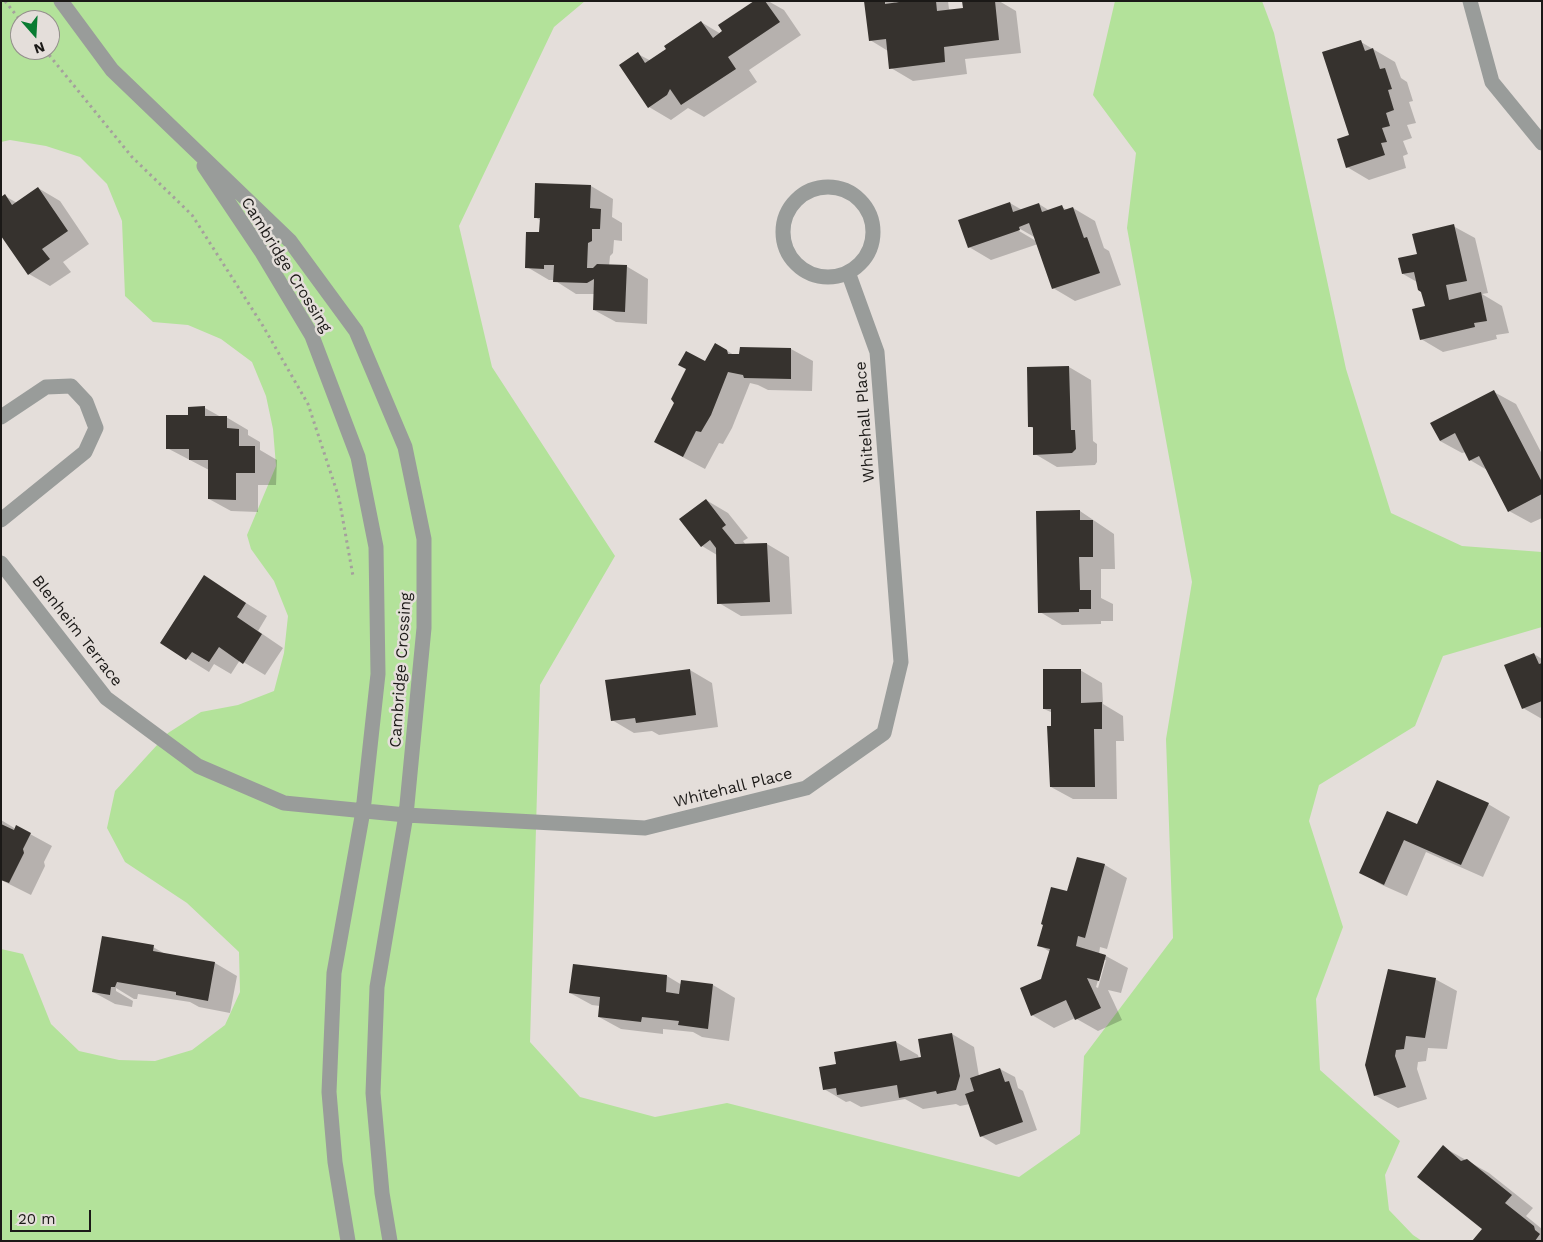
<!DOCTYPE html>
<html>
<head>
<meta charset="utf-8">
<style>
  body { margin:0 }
  #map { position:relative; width:1543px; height:1242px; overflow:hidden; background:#e4deda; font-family:"Work Sans",sans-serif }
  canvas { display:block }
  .frame { position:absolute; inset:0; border:2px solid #1b1917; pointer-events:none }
  .north { position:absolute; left:10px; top:10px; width:50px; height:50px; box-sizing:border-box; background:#e4deda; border:1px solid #948f8c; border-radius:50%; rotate:161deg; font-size:14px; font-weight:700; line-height:20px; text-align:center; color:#1b1917 }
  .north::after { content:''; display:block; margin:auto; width:18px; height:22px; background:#097c32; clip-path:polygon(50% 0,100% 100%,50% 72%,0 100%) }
  .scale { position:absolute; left:10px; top:1210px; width:81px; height:22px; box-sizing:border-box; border:2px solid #1b1917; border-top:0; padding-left:6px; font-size:15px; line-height:18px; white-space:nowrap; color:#1b1917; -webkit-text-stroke:4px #e4deda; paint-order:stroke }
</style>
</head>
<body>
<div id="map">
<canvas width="1543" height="1242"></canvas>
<div class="frame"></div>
<div class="north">N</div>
<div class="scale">20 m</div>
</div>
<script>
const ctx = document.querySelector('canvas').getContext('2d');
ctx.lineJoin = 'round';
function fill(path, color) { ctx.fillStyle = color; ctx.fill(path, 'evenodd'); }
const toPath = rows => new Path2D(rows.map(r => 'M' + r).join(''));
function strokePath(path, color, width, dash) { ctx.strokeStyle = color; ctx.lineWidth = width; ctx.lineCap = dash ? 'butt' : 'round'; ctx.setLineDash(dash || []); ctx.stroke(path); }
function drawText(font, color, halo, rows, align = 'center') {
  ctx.font = font + ' "Work Sans",sans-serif'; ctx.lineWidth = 5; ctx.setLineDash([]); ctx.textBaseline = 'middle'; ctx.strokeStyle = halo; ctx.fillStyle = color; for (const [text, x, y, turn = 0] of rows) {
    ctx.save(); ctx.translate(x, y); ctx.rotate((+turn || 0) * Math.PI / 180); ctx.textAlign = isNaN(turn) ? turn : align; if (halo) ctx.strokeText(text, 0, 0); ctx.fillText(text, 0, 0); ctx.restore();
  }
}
fill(toPath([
  [1,1,585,1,554,27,459,226,492,367,615,556,540,685,530,1042,580,1097,655,1117,727,1103,1019,1177,1080,1134,1084,1056,1173,938,1166,739,1192,582,1127,228,1136,153,1093,95,1115,1,1262,1,1274,33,1346,369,1391,513,1462,546,1542,552,1542,627,1443,656,1415,726,1319,785,1309,821,1343,927,1316,999,1320,1070,1400,1141,1385,1175,1389,1210,1413,1235,1422,1241,1,1241,1,949,23,954,51,1024,79,1051,119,1060,155,1061,192,1050,225,1025,240,992,239,952,187,903,125,862,107,828,115,791,168,733,201,712,238,705,274,691,284,653,288,616,274,581,251,549,247,535,276,466,273,429,266,396,252,362,221,339,188,325,153,322,125,296,122,221,107,184,80,157,46,146,10,140,1,142],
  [20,20,50,20,50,50,20,50]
]), '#b3e29a');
fill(toPath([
  [756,1,768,1,784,10,801,35,749,70,757,82,704,117,688,108,671,120,649,107,638,54,651,61,701,22,721,34],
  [865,1,893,1,898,4,907,1,948,1,949,9,952,11,965,9,969,1,999,1,1016,11,1021,53,965,59,967,74,913,81,891,68,888,51,870,40],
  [1361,42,1395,62,1401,78,1407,82,1413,101,1409,102,1416,123,1407,125,1412,138,1403,141,1408,154,1403,156,1406,168,1369,180,1347,167],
  [591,186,613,199,612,217,622,223,622,241,614,240,613,253,610,256,609,266,626,266,648,279,647,324,616,322,594,310,595,294,576,294,554,280,549,280,527,267,541,234,541,221,535,217],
  [38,188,60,201,89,244,63,262,71,272,50,286,29,274,5,196,17,203],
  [1010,203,1022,210,1039,204,1050,211,1062,207,1067,210,1073,208,1095,221,1104,248,1109,251,1121,285,1075,301,1053,288,1038,244,991,260,969,247],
  [1015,226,1036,238,1036,241,1014,228],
  [1453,226,1475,238,1488,293,1482,294,1502,306,1509,333,1496,335,1497,339,1443,352,1421,339,1427,307,1417,282,1403,274,1418,255],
  [716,344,734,355,791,349,813,361,812,391,768,390,758,385,750,383,732,428,723,444,719,443,705,469,677,454,705,363],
  [1069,367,1091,380,1093,441,1097,444,1097,462,1095,465,1057,467,1035,454,1034,429,1030,426],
  [1494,392,1516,404,1542,454,1542,518,1531,523,1509,511,1487,470,1470,460,1466,452,1462,453,1440,441],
  [205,408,221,417,226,417,248,430,248,435,260,442,260,450,277,460,276,485,258,485,258,512,231,511,209,499,209,470,167,448,189,416],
  [706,500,728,513,748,538,743,541,746,545,767,544,789,557,792,614,741,616,719,603,717,555,702,546],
  [1080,511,1114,534,1115,569,1101,569,1101,598,1113,604,1113,621,1101,621,1101,624,1062,625,1040,612],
  [204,577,267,616,258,631,283,648,265,675,240,660,231,674,214,664,209,672,161,642],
  [1534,654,1542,659,1542,719,1523,708],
  [690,670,712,683,718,727,659,735,652,731,634,733,612,720],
  [1080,670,1102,683,1103,704,1123,716,1124,741,1116,741,1117,799,1073,799,1051,787,1053,713,1044,709],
  [1488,804,1510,817,1483,877,1426,852,1407,896,1382,885,1360,872,1418,826],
  [1,820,16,829,30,834,52,846,44,862,45,866,31,895,1,880],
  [1078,858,1105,865,1127,878,1107,949,1100,947,1099,954,1106,956,1128,968,1121,993,1108,990,1122,1020,1098,1031,1075,1018,1054,1028,1032,1015,1050,952,1039,945,1068,893],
  [1104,960,1106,960,1098,988,1096,987],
  [153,947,167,955,215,963,237,976,230,1013,199,1007,190,1002,138,994,137,999,134,999,116,988,116,991,133,1001,132,1007,115,1004,93,992],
  [574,965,667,976,682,985,713,985,735,998,729,1041,702,1037,693,1032,663,1029,663,1034,621,1029,599,1017,600,1006,592,1005,570,993],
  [1389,970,1435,979,1457,991,1447,1049,1428,1048,1426,1061,1418,1062,1417,1069,1427,1099,1398,1108,1376,1096],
  [952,1034,974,1047,979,1076,1000,1069,1015,1077,1018,1088,1023,1091,1037,1130,996,1145,981,1136,970,1104,960,1106,956,1104,923,1109,905,1099,861,1107,850,1101,846,1102,824,1089,837,1065,896,1042,918,1055,919,1059,922,1058],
  [1443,1147,1489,1173,1533,1208,1526,1216,1542,1229,1542,1241,1474,1241,1483,1229]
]), '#0003');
fill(toPath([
  [754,1,765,1,780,22,728,57,736,69,681,105,670,89,667,95,648,108,619,65,638,52,645,63,666,49,664,46,701,21,713,38,722,31,718,25],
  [864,1,885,1,885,4,906,1,936,1,937,11,963,8,962,1,995,1,999,40,944,47,945,62,889,69,886,39,869,41],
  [1361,40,1365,51,1373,48,1380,69,1385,68,1392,89,1388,90,1394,110,1386,113,1390,126,1382,128,1387,142,1381,143,1385,155,1346,168,1337,139,1349,135,1322,52],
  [535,183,591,185,590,208,601,209,600,229,592,229,592,241,588,243,587,268,593,268,597,264,627,265,625,312,593,310,594,279,587,283,553,282,554,265,544,265,544,269,525,268,526,232,539,232,540,218,534,218],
  [38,187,68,231,42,249,50,259,28,275,1,236,1,197,5,194,12,205],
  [1010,202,1013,212,1039,203,1042,212,1062,205,1064,210,1073,207,1084,238,1087,237,1100,273,1052,289,1029,223,1019,227,1020,230,968,248,958,220],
  [1454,224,1467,281,1446,285,1449,300,1481,292,1487,321,1474,323,1475,327,1420,340,1412,309,1425,306,1421,292,1418,290,1414,272,1402,274,1398,258,1417,254,1412,234],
  [715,343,727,350,728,354,739,354,740,347,791,348,791,379,744,378,743,375,728,372,711,415,701,432,696,431,683,457,654,442,674,403,671,399,686,369,678,365,686,351,705,361],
  [1069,366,1071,430,1075,430,1076,449,1072,453,1033,455,1033,427,1028,427,1027,367],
  [1494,390,1542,482,1542,494,1508,512,1479,456,1469,461,1455,433,1440,441,1430,423],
  [205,406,205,416,227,416,227,428,239,429,239,446,255,446,255,473,236,473,236,500,208,499,208,460,189,460,189,449,166,449,166,415,188,415,188,407],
  [706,499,726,525,722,528,735,544,767,543,770,602,717,604,716,548,710,540,701,547,679,519],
  [1080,510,1080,520,1093,520,1093,557,1079,557,1080,590,1091,590,1091,609,1079,609,1079,612,1038,613,1036,511],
  [204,575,246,603,237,617,262,634,243,664,219,647,209,662,192,652,186,660,160,643],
  [1534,653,1539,664,1542,663,1542,701,1522,709,1504,665],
  [690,669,696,715,636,723,635,718,611,721,605,680],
  [1043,669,1081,669,1081,703,1102,702,1102,729,1094,729,1095,787,1050,787,1047,726,1051,726,1051,709,1043,709],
  [1437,780,1489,803,1461,865,1404,840,1384,885,1359,873,1387,811,1417,824],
  [1,824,14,830,16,825,31,833,23,849,24,853,9,883,1,880],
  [1077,857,1105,864,1085,938,1078,936,1076,946,1106,955,1099,981,1087,978,1101,1008,1075,1020,1066,1000,1031,1016,1020,988,1041,979,1050,949,1037,946,1043,925,1041,924,1051,887,1067,891],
  [102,936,154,945,153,951,215,962,208,1001,176,995,176,992,117,982,115,987,111,987,110,995,92,992],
  [573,964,667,975,666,992,679,994,681,980,713,984,708,1029,678,1025,679,1021,642,1017,641,1022,598,1017,600,997,569,993],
  [1388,969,1436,978,1425,1038,1406,1036,1404,1049,1396,1050,1395,1056,1406,1087,1374,1096,1365,1065],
  [952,1033,960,1076,956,1090,937,1094,936,1091,899,1098,897,1085,837,1095,836,1088,823,1090,819,1067,836,1064,834,1052,896,1041,900,1061,921,1057,918,1039],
  [1000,1068,1005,1082,1009,1081,1023,1122,980,1137,965,1094,974,1091,970,1078],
  [1443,1145,1461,1161,1467,1159,1512,1195,1505,1203,1534,1226,1535,1230,1540,1234,1535,1241,1472,1241,1482,1229,1417,1177]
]), '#36322e');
strokePath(toPath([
  [5,1,20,20],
  [45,50,132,157,192,215,263,326,308,404,339,498,353,576]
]), '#a5a09d', 3, [2.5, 4]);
strokePath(toPath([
  [61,1,112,70,290,241,356,331,405,447,424,539,424,628,406,815,377,987,373,1093,382,1193,390,1241],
  [1470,1,1492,82,1542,143],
  [204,166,261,251,312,336,358,457,376,547,378,674,363,811,334,973,329,1092,335,1162,348,1241],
  '783 232a45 45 0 1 1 90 0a45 45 0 1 1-90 0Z',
  [1,417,46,387,71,386,86,402,96,428,85,452,1,520],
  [1,563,106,698,198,766,284,803,406,815,645,828,806,788,884,733,901,662,877,352,848,272]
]), '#999c9a', 15);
drawText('16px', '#1b1917', '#e4deda', [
  ["Cambridge Crossing",286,265,58],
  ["Whitehall Place",865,422,-94],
  ["Blenheim Terrace",77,631,52],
  ["Cambridge Crossing",401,670,-86],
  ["Whitehall Place",733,788,-14]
]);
</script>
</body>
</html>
